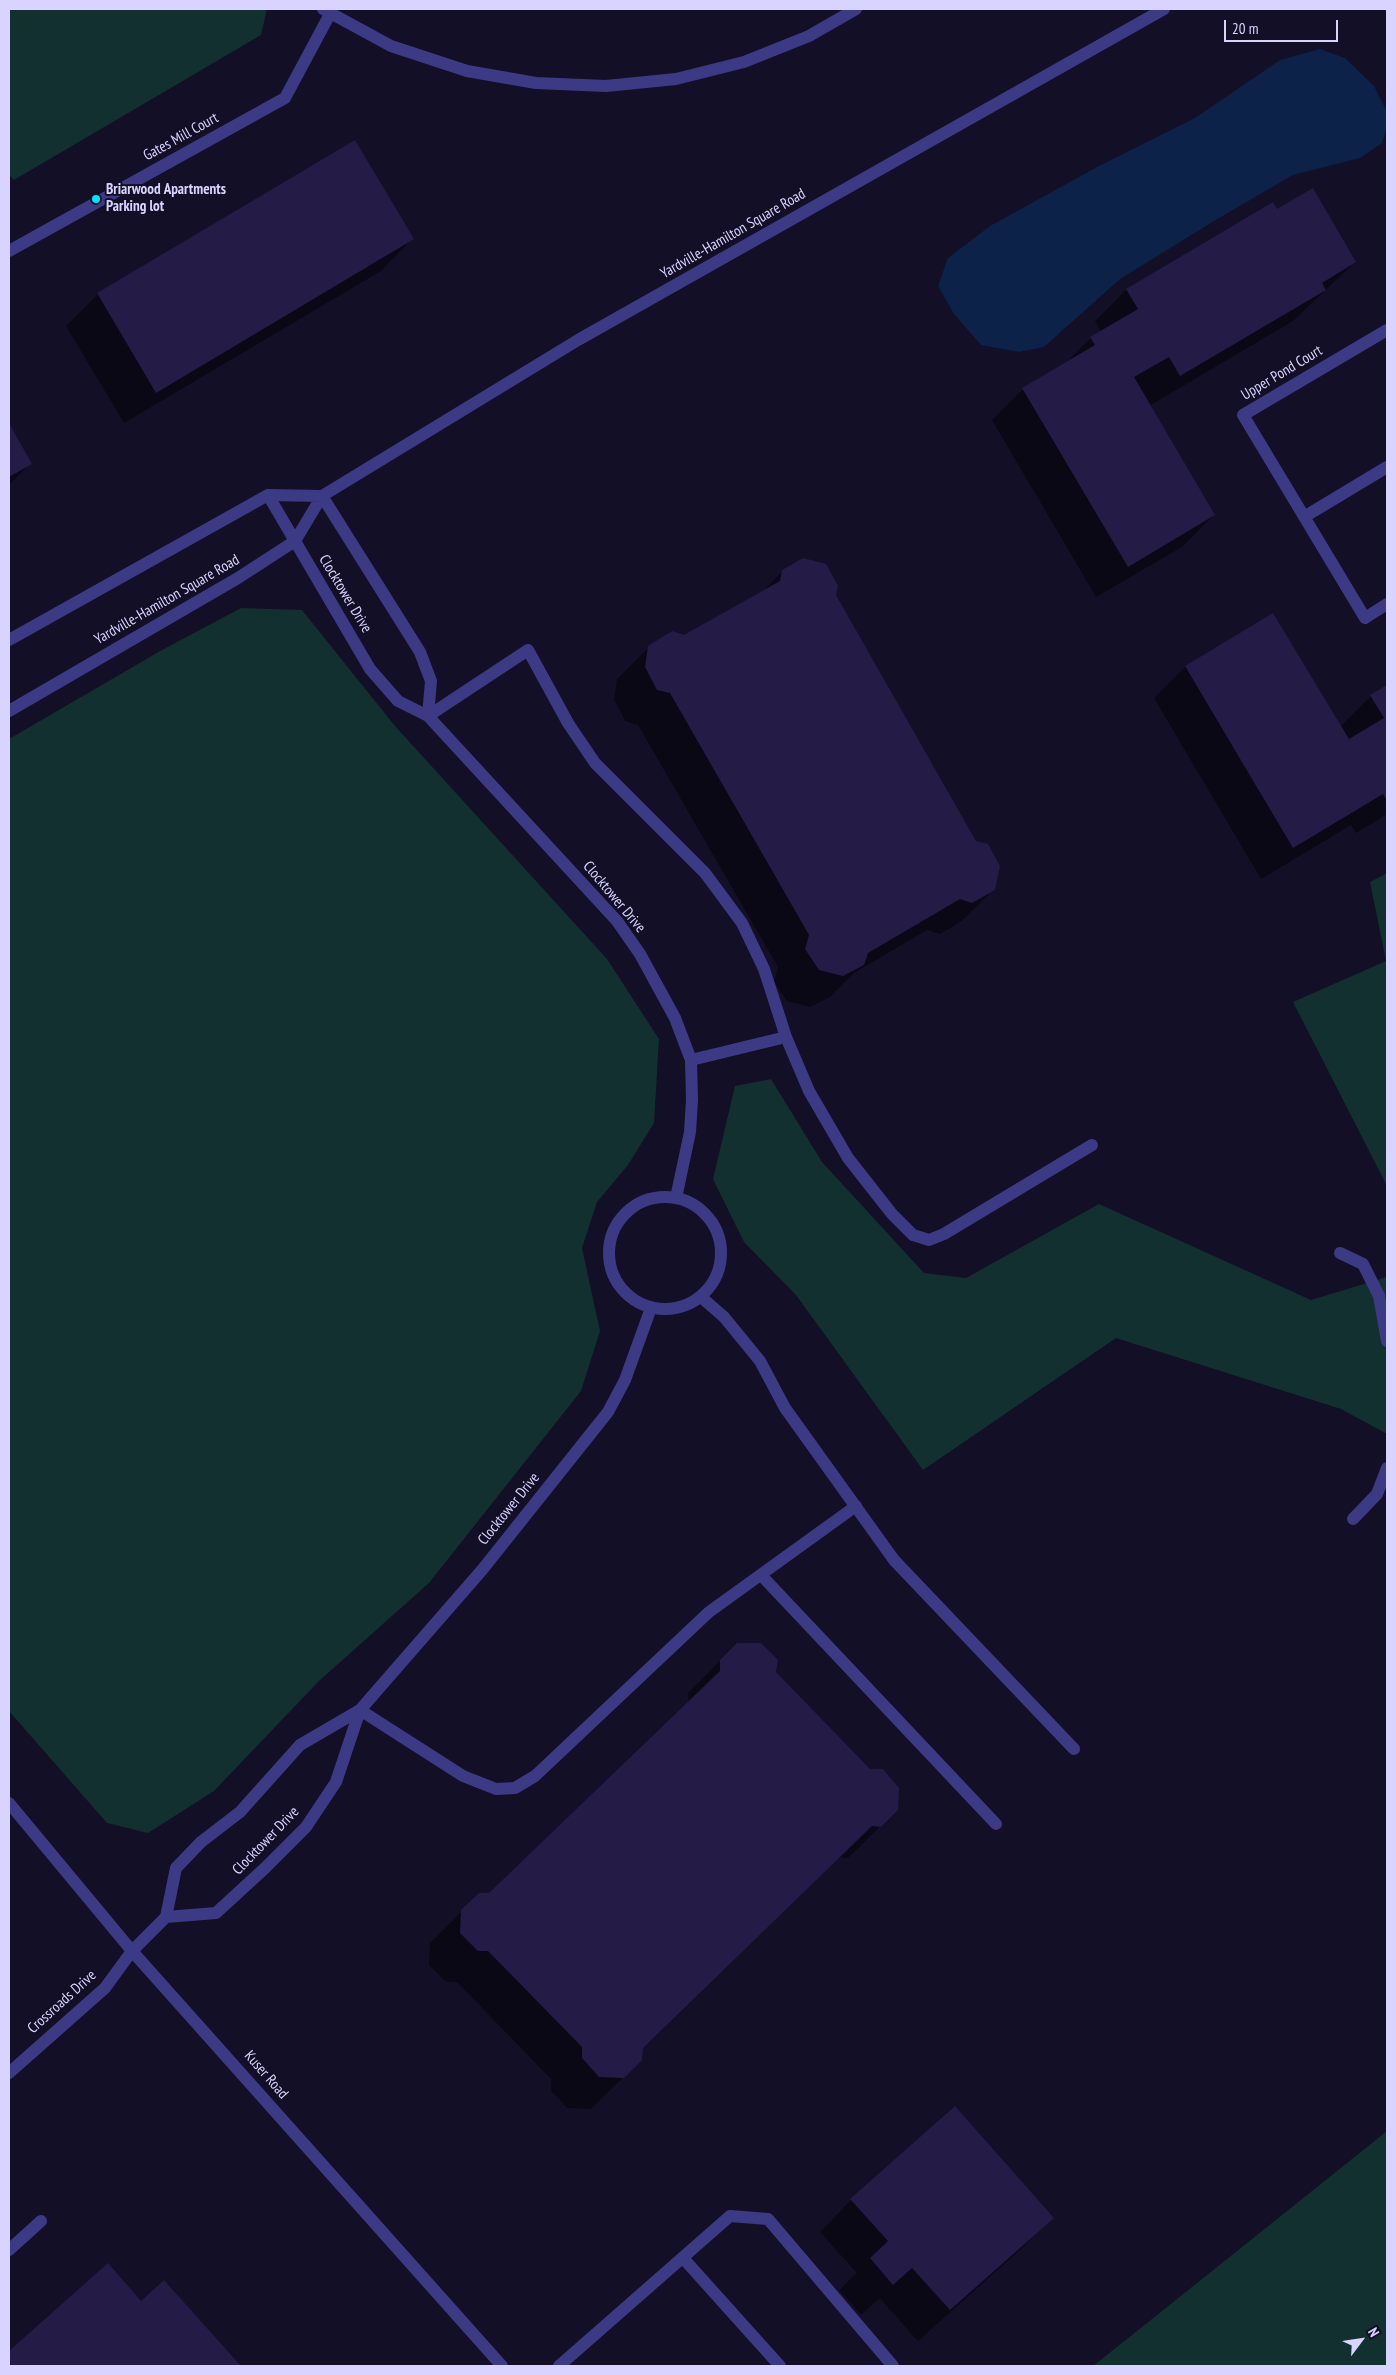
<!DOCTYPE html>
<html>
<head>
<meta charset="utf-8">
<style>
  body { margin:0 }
  #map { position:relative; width:1396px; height:2375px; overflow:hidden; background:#130f26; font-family:"PT Sans Narrow",sans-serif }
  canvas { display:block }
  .frame { position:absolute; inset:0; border:10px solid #d9d4ff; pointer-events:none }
  .north { position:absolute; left:1336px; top:2315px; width:50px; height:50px; -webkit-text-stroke:4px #130f26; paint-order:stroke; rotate:59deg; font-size:14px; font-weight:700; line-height:20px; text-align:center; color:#d9d4ff }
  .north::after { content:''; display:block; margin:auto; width:18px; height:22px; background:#d9d4ff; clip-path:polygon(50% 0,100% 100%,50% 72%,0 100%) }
  .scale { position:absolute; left:1224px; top:20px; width:114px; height:22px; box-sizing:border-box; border:2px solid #d9d4ff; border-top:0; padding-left:6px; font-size:15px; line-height:18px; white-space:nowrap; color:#d9d4ff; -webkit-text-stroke:4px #130f26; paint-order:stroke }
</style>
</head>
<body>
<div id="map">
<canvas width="1396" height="2375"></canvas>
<div class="frame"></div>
<div class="north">N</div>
<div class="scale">20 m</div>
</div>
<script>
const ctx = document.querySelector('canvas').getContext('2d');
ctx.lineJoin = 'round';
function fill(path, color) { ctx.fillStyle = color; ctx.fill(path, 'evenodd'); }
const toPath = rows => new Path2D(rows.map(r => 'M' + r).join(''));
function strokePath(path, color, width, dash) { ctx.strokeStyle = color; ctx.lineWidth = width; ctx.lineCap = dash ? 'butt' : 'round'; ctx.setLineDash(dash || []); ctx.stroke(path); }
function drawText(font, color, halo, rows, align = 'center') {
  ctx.font = font + ' "PT Sans Narrow",sans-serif'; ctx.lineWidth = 4; ctx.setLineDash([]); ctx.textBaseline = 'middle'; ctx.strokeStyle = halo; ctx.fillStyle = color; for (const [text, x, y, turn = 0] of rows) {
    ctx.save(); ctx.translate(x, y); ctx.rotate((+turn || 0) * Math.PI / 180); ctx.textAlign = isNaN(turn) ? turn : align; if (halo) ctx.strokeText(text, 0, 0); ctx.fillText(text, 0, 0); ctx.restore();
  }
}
fill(toPath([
  [9,9,267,9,261,35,14,180,9,175],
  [241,608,302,610,395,726,607,959,659,1039,654,1123,628,1165,597,1202,582,1248,600,1331,581,1391,429,1583,319,1681,214,1791,148,1833,107,1823,9,1711,9,739,162,650],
  [1387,873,1387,1186,1293,1002,1386,961,1370,882],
  [771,1079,822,1162,924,1273,966,1278,1099,1204,1311,1300,1387,1277,1387,1434,1341,1409,1116,1338,923,1470,796,1295,744,1242,713,1179,735,1086],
  [1387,2131,1387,2366,1093,2366,1137,2331]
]), '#12302f');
fill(toPath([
  [1320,49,1345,58,1374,86,1387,112,1387,127,1382,143,1360,158,1293,175,1214,221,1120,279,1044,347,1019,352,981,345,954,314,938,286,948,258,990,226,1097,167,1195,118,1280,60]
]), '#0c2248');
fill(toPath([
  [412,239,381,271,124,423,66,326,98,294],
  [1355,262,1293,321,1149,406,1214,515,1182,547,1096,597,992,420,1023,389,1066,363,1091,338,1101,332,1095,321,1126,290],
  [9,426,30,464,9,485],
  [783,571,835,595,994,889,962,921,940,934,927,930,854,973,830,997,810,1007,787,1001,774,982,778,967,638,725,625,721,614,699,617,679,649,647,684,636,761,593],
  [1273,615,1340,727,1371,696,1387,687,1387,814,1356,833,1351,825,1261,879,1154,698,1185,667],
  [737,1644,775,1673,897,1810,848,1858,839,1857,641,2049,641,2060,591,2109,567,2108,551,2090,551,2079,457,1982,446,1982,429,1965,430,1943,479,1894,489,1894,689,1703,688,1693],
  [851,2200,1052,2218,1020,2250,918,2341,880,2298,861,2315,839,2290,857,2273,820,2232],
  [108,2265,141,2302,164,2282,240,2366,9,2366,9,2353]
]), '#0007');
fill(toPath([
  [355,140,414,239,156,393,97,293],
  [1313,188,1356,262,1322,283,1326,290,1180,376,1169,357,1134,377,1215,515,1128,567,1022,388,1095,345,1090,337,1138,309,1126,289,1273,202,1277,209],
  [9,423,32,464,9,477],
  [803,558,826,564,838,586,836,595,976,841,988,844,1000,866,995,890,972,903,960,899,868,953,864,965,843,976,819,970,805,949,809,935,670,693,657,690,645,667,648,646,672,631,684,635,780,581,782,570],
  [1273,613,1349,739,1384,718,1370,695,1387,685,1387,801,1383,794,1293,848,1185,666],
  [737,1643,761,1643,778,1660,776,1672,870,1769,883,1769,899,1788,898,1810,881,1827,872,1826,643,2048,642,2060,624,2078,599,2077,582,2058,582,2047,488,1951,478,1951,460,1933,461,1910,479,1893,489,1893,720,1671,720,1660],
  [955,2106,1054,2218,950,2310,912,2268,893,2285,870,2258,888,2241,850,2199],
  [108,2263,141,2301,164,2280,241,2366,9,2366,9,2351]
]), '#241b47');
strokePath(toPath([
  [323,9,391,46,467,71,536,83,606,86,676,79,744,62,809,36,856,9],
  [9,251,285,98,330,14],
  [1387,330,1243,415,1365,618,1387,604],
  [268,495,370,669,398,701,428,716,617,921,640,954,675,1018,691,1060,692,1100,690,1132,676,1198],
  [322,496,420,652,431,681,428,716],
  [1304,517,1387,467],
  [9,640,268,495,322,496],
  [9,711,238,578,295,541,322,496,578,340,1164,9],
  [428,716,528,650,568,723,595,763,705,873,742,923,764,969,786,1037,809,1091,848,1158,892,1214,913,1235,929,1240,944,1234,1092,1145],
  [691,1060,786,1037],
  '609 1253a56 56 0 1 1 112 0a56 56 0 1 1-112 0Z',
  [1340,1253,1363,1264,1379,1296,1387,1341],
  [701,1297,724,1317,760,1361,785,1408,894,1560,1074,1749],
  [1353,1519,1377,1494,1387,1468],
  [761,1575,996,1824],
  [360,1710,463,1776,496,1789,515,1788,535,1776,709,1612,856,1506],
  [9,1803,132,1951,502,2366],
  [166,1917,216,1913,265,1868,306,1827,336,1782,360,1710],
  [9,2073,105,1988,132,1951,166,1917,176,1868,201,1842,240,1812,300,1745,360,1710,482,1570,608,1412,625,1380,651,1308],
  [9,2250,41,2221],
  [683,2258,780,2366],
  [559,2366,730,2216,768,2219,893,2366]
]), '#3d3a85', 12);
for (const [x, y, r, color] of [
  [96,199,5,"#00e5ff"]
]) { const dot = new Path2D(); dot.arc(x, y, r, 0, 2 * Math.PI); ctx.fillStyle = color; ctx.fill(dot); strokePath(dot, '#130f26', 2); }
drawText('15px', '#d9d4ff', '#130f26', [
  ["Gates Mill Court",181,137,-29],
  ["Yardville-Hamilton Square Road",733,234,-30],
  ["Upper Pond Court",1282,373,-31],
  ["Clocktower Drive",345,594,59],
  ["Yardville-Hamilton Square Road",167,600,-30],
  ["Clocktower Drive",614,897,50],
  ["Clocktower Drive",509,1509,-51],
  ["Clocktower Drive",266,1841,-46],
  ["Crossroads Drive",62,2002,-42],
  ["Kuser Road",266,2075,49]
]);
drawText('bold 15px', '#d9d4ff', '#130f26', [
  ["Briarwood Apartments",106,190],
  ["Parking lot",106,207]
], 'left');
</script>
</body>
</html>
